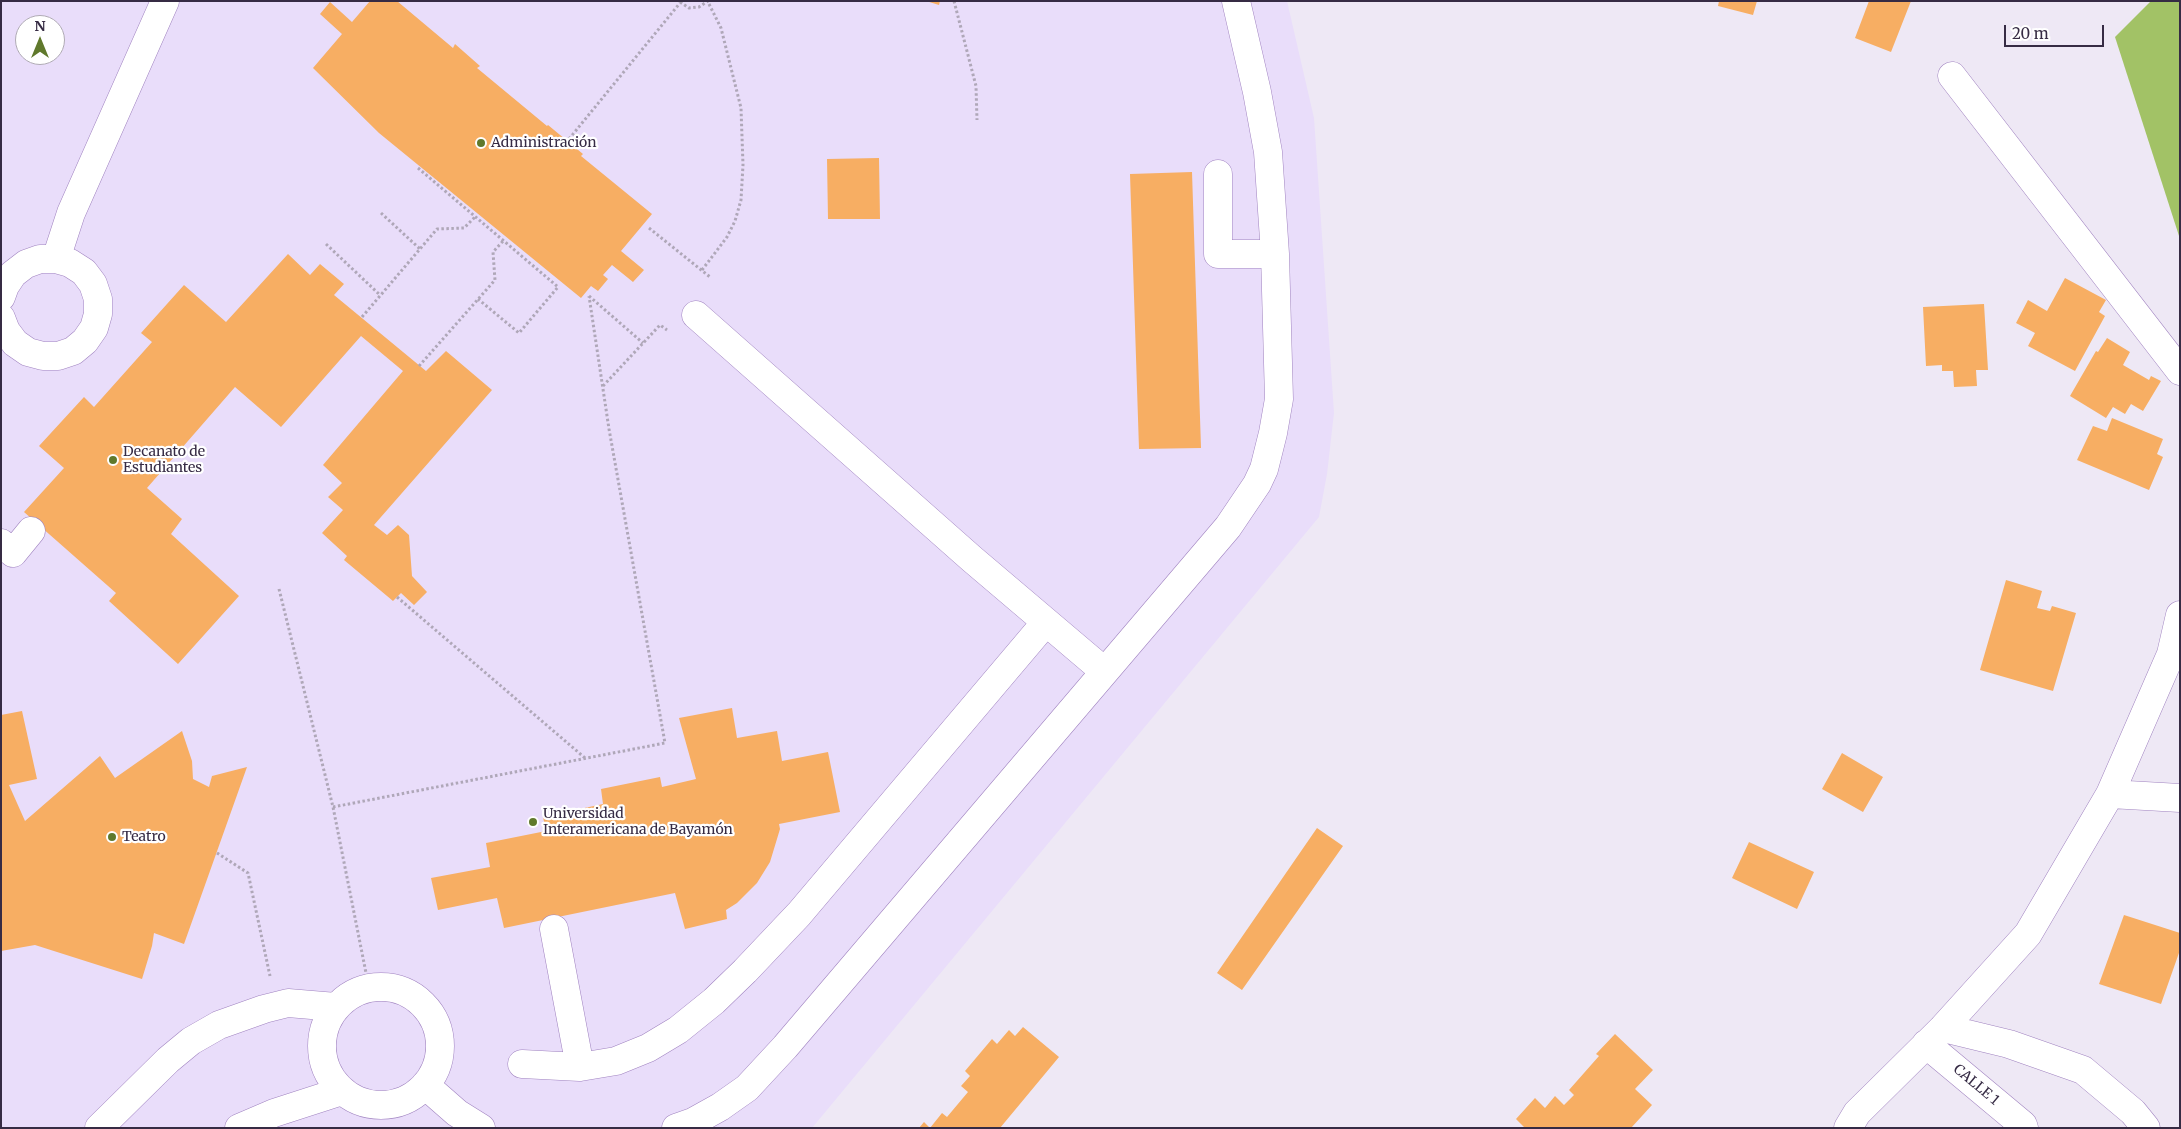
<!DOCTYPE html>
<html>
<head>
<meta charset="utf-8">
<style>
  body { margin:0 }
  #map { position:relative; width:2181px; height:1129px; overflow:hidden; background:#eee8f5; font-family:Merriweather,serif }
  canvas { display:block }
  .frame { position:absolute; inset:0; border:2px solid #362b44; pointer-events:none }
  .north { position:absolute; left:15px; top:15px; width:50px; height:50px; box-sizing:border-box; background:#fff; border:1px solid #afaab4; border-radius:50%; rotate:0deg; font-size:14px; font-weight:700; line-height:20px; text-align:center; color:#362b44 }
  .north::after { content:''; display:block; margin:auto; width:18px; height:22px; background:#60792c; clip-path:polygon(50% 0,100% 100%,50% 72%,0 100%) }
  .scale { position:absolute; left:2004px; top:25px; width:100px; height:22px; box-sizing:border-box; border:2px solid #362b44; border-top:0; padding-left:6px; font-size:15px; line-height:18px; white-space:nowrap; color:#362b44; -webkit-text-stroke:4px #fff; paint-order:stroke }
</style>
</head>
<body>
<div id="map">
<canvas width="2181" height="1129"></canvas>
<div class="frame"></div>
<div class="north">N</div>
<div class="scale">20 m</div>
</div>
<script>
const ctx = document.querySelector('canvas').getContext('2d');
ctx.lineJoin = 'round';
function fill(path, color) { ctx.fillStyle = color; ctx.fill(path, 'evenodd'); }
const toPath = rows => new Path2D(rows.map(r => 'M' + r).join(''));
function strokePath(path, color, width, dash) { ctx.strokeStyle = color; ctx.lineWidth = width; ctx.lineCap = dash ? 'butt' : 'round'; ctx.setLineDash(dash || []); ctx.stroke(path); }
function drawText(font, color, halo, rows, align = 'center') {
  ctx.font = font + ' Merriweather,serif'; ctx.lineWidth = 4.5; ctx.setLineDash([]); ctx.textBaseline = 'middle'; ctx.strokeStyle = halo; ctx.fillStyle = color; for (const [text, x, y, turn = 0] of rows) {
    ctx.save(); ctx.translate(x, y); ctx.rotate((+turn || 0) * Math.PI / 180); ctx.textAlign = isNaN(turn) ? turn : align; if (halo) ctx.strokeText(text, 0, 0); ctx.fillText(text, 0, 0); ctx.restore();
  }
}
fill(toPath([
  [1,1,1287,1,1314,118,1334,413,1327,474,1319,517,812,1128,1,1128],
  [25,25,55,25,55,55,25,55]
]), '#e9ddfa');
fill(toPath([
  [2151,1,2180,1,2180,239,2115,37]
]), '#a2c266');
fill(toPath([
  [370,1,397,1,453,48,455,44,480,66,477,68,547,126,548,125,583,154,581,156,652,214,621,251,644,270,633,282,612,265,603,275,608,279,598,291,591,286,581,298,379,133,313,68,342,34,320,14,330,2,352,22],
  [926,1,940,1,939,5],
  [1719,1,1757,1,1753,15,1718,6],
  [1869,1,1911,1,1891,52,1855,38],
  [879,158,880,219,828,219,827,159],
  [1192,172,1201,448,1139,449,1130,174],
  [288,254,310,275,320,264,344,284,334,295,426,371,446,351,492,390,374,525,387,535,398,525,409,535,412,576,427,592,414,605,401,593,393,601,344,560,347,556,322,533,343,510,328,497,342,483,323,465,403,371,361,336,281,427,235,387,147,488,182,519,171,534,239,596,178,664,109,601,116,593,24,512,64,468,39,446,84,397,94,407,152,342,141,333,184,285,226,322],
  [2065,278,2106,300,2099,312,2105,316,2075,371,2028,346,2035,333,2016,323,2028,300,2047,311],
  [1984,304,1988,370,1976,370,1977,386,1954,387,1953,371,1942,371,1942,365,1926,366,1923,307],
  [2107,338,2130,352,2123,365,2149,380,2151,376,2161,381,2143,411,2131,404,2125,414,2113,407,2106,418,2070,396,2096,351,2098,352],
  [2112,418,2163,439,2157,454,2163,457,2149,490,2077,460,2093,426,2107,431],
  [2006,580,2042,591,2037,608,2050,611,2052,606,2076,613,2053,691,1980,670],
  [732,708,737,738,777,731,782,761,828,752,840,812,779,824,780,829,770,862,757,883,737,903,726,910,727,919,685,929,675,893,504,928,497,898,438,910,431,878,490,867,486,843,546,831,543,817,603,804,601,789,660,777,662,787,696,779,679,718],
  [22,711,37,779,9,785,25,821,100,756,115,778,182,731,192,761,193,779,209,787,212,776,247,767,184,944,154,933,152,946,142,979,35,945,1,951,1,715],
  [1842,753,1883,777,1863,812,1822,789],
  [1317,828,1343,846,1242,990,1217,973],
  [1749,842,1814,872,1797,909,1732,878],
  [2124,915,2180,933,2180,950,2161,1004,2099,984],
  [1023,1027,1059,1057,1000,1128,930,1128,942,1113,947,1117,968,1092,961,1086,970,1076,965,1071,992,1039,997,1044,1009,1030,1015,1036],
  [1615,1034,1653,1070,1635,1089,1652,1105,1631,1128,1525,1128,1516,1119,1535,1098,1545,1108,1555,1096,1564,1105,1574,1095,1569,1090,1599,1056,1596,1054],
  [924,1122,930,1128,919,1128]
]), '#f7ae63');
const minor = toPath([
  [1952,76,2180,371],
  [1218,174,1218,254,1275,254],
  [56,259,71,213,165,1],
  [1,297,5,286,13,274,26,264,40,259,56,259,70,263,84,272,93,284,98,299,98,314,94,328,85,341,73,351,58,356,43,356,28,352,15,343,6,331,1,318],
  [696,315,972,559,1104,671],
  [1,543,13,553,31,531],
  [2110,794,2180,798],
  [554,929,580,1067],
  '322 1046a59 59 0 1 1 118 0a59 59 0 1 1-118 0Z',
  [1943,1028,2009,1044,2083,1070,2133,1112,2146,1128],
  [1926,1044,2023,1125,2024,1128],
  [522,1064,580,1067,616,1061,648,1048,678,1030,714,1001,745,971,799,914,1046,622],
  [425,1085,457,1113,481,1128],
  [99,1128,168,1060,191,1041,219,1025,264,1009,288,1003,336,1007],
  [239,1128,274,1113,342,1091],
  [676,1128,693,1122,720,1107,747,1088,785,1047,1228,527,1257,484,1264,469,1273,433,1279,399,1275,254,1268,152,1257,92,1236,1],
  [1848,1128,1857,1113,1943,1028,2028,934,2110,794,2171,654,2180,615]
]);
strokePath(minor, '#a083c0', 29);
strokePath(toPath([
  [954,1,976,86,977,120],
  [680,2,689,8,699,7,708,1],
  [569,139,680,3],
  [418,168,558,287,519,333,478,299],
  [381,213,420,249],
  [649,228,710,277],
  [326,244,380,295],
  [702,270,727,237,735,221,741,200,743,165,741,108,721,28,708,2],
  [589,296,643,343],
  [362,317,437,229,464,228,476,216],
  [419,366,495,280,493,252,504,240],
  [603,386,660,325,667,330],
  [279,589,333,807,369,988],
  [397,597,585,758],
  [333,807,665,743,609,429,589,296],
  [217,853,248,873,270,976]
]), '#afa7b8', 3, [2.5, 2.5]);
strokePath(minor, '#fff', 28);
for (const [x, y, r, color] of [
  [481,143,5,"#60792c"],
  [113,460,5,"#60792c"],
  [533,822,5,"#60792c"],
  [112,837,5,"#60792c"]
]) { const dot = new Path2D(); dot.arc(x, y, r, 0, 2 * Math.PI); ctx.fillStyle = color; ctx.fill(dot); strokePath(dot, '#fff', 2); }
drawText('14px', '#362b44', '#fff', [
  ["Administración",491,143],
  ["Decanato de",123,452],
  ["Estudiantes",123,468],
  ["Universidad",543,814],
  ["Interamericana de Bayamón",543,830],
  ["Teatro",122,837]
], 'left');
drawText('14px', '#362b44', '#fff', [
  ["CALLE 1",1976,1085,40]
]);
</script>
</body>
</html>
